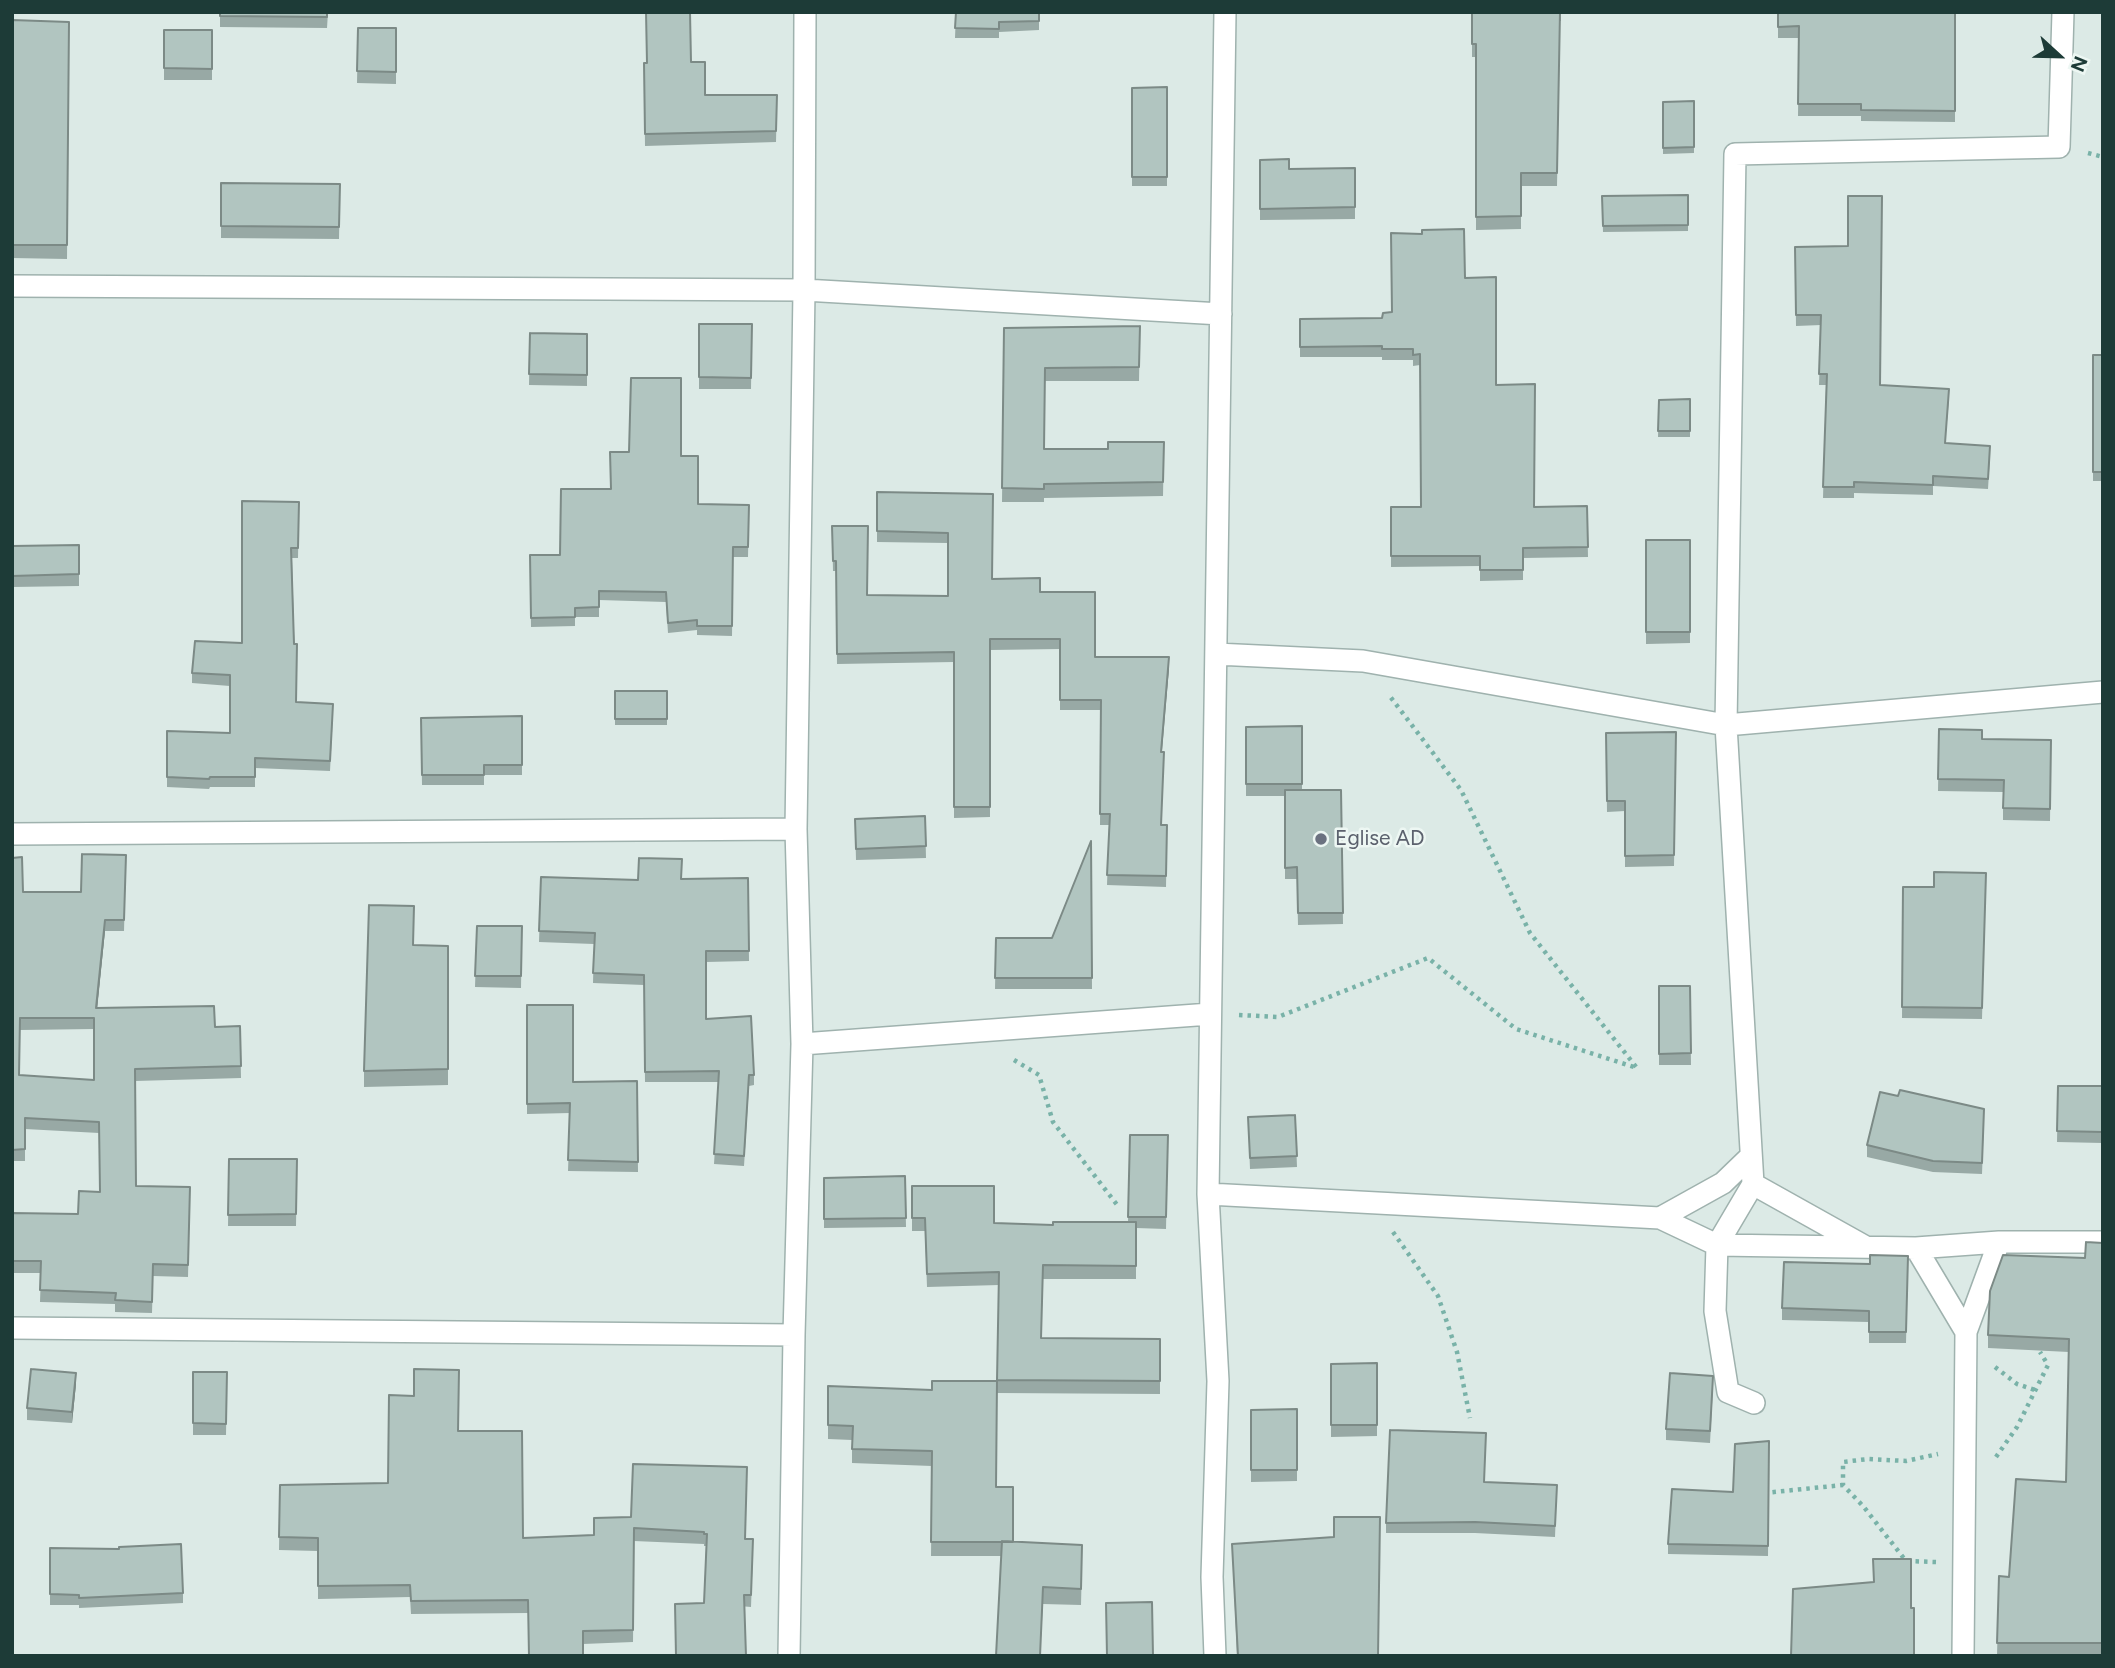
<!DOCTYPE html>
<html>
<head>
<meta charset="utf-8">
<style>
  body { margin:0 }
  #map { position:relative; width:2115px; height:1668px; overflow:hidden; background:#dceae6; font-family:Figtree,sans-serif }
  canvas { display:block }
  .frame { position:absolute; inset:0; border:14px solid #1d3b37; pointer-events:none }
  .north { position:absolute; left:2024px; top:21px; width:70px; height:70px; -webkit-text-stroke:5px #edf7f3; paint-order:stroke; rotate:112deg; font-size:19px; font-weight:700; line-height:28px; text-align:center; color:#1d3b37 }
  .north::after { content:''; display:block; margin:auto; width:24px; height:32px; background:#1d3b37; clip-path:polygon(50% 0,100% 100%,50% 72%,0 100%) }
</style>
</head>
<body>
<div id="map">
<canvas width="2115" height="1668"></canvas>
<div class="frame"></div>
<div class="north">N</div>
</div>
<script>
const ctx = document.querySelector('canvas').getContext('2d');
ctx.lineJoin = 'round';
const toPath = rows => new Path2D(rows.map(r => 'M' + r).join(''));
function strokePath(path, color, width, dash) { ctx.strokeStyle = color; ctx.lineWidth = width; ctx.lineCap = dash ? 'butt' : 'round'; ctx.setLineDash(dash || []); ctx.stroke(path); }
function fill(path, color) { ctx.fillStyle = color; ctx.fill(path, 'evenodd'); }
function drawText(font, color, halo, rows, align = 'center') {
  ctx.font = font + ' Figtree,sans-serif'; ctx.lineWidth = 5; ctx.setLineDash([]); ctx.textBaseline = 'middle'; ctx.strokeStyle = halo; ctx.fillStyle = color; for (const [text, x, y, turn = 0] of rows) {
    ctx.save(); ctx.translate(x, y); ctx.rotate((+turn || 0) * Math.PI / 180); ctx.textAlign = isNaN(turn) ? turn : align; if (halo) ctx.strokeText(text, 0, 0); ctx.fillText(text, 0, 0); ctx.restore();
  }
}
const street = toPath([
  [12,286,804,290,1221,314],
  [1216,654,1363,661,1726,725,2103,692],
  [12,834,796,829],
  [802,1044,1210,1014],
  [1753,1184,1864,1246],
  [1208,1194,1660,1218,1717,1245,1916,1248,1999,1242,2103,1242],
  [1660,1218,1723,1183,1751,1156],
  [1916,1248,1966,1332,1963,1656],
  [12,1328,794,1335],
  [1966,1332,1999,1242],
  [1754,1403,1728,1392,1715,1311,1717,1245,1753,1184,1726,725,1735,154,2059,147,2063,12],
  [789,1656,794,1335,802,1044,796,829,804,290,805,12],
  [1215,1656,1212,1577,1218,1381,1208,1194,1225,12]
]);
strokePath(street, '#9fb2ae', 24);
strokePath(toPath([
  [2088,153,2103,157],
  [1239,1015,1278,1017,1428,958,1516,1029,1637,1068,1530,933,1461,790,1389,695],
  [1014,1060,1039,1075,1053,1122,1118,1206],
  [1393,1232,1438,1296,1457,1352,1470,1418],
  [1995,1367,2017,1384,2035,1390],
  [1996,1457,2017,1427,2048,1365,2040,1352],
  [1764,1493,1843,1485],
  [1936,1562,1906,1561,1863,1506,1843,1485,1843,1462,1868,1459,1906,1461,1938,1454]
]), '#79b2a8', 4.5, [3.5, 5]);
strokePath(street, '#fff', 21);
fill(toPath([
  [220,12,328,12,327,28,220,27],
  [956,12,1039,12,1039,30,999,32,999,38,955,38],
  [1472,12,1561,12,1561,21,1560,21,1557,186,1521,186,1521,229,1476,230,1476,57,1472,57],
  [1778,12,1955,12,1955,122,1861,121,1861,116,1798,116,1799,38,1778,38],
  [12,20,69,22,67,259,12,258],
  [358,28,396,28,396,84,357,83],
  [164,30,212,30,212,80,164,80],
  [691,62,705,95,777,95,776,142,645,146,644,63],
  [1167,87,1167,186,1132,186,1132,88],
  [1694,101,1694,153,1663,154,1663,102],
  [1260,160,1289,169,1355,168,1355,219,1260,220],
  [221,183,340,184,339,239,221,238],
  [1688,195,1688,231,1603,232,1602,196],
  [1795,247,1880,385,1949,400,1945,443,1990,456,1988,489,1933,486,1933,495,1854,493,1854,498,1823,498,1826,385,1819,385,1821,325,1796,326],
  [1465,278,1534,507,1587,506,1588,557,1523,558,1523,580,1480,581,1480,566,1391,567,1391,507,1421,507,1420,365,1413,366,1413,360,1382,360,1382,357,1300,357,1300,319,1382,318,1391,312],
  [699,324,752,324,751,389,699,389],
  [1140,326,1139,381,1045,381,1044,449,1108,449,1164,442,1163,496,1044,498,1044,502,1002,502,1004,328],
  [530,333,587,334,587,386,529,385],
  [2093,355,2103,355,2103,481,2093,481],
  [1690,399,1690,437,1658,437,1659,400],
  [681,456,698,504,749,505,748,557,733,557,732,636,697,635,697,630,668,633,666,602,599,600,599,617,575,617,575,626,531,627,530,555,560,555],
  [877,492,993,494,992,579,1040,592,1095,657,1169,668,1161,752,1162,825,1167,825,1166,887,1107,885,1109,825,1100,825,1101,710,1060,710,1060,649,990,650,990,817,954,818,954,662,837,664,836,571,833,571,832,526,867,595,948,596,948,543,877,542],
  [299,502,298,558,292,558,296,702,333,714,330,771,255,768,255,787,210,787,209,789,167,787,167,731,230,733,230,686,192,683,192,673,242,643],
  [1646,540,1690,540,1690,643,1646,644],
  [79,545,79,586,12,587,12,546],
  [615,691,667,691,667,725,615,725],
  [522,716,522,775,484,775,484,785,422,785,421,718],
  [1302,726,1302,790,1341,790,1343,924,1298,925,1297,879,1285,879,1285,796,1246,796,1246,727],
  [1939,729,1982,739,2051,740,2050,821,2003,820,2003,792,1938,791],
  [1676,732,1674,866,1625,867,1625,811,1607,812,1606,733],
  [925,816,926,858,856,860,855,819],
  [1091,841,1092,989,995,989,996,938,1052,938],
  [126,855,124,931,105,931,97,1008,215,1027,240,1026,241,1078,135,1081,136,1186,190,1187,188,1277,153,1276,152,1313,115,1312,115,1304,40,1302,41,1273,12,1273,12,1213,78,1214,100,1192,99,1133,25,1129,25,1161,12,1161,12,858,23,892,81,892],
  [94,1029,94,1080,19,1075,20,1030],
  [1986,873,1982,1019,1902,1018,1903,887,1934,887],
  [541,877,638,880,748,878,749,961,706,962,706,1019,754,1075,754,1085,749,1086,744,1166,714,1164,719,1082,645,1082,644,985,593,983,594,944,539,942],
  [477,926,522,926,521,988,475,987],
  [413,945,448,946,448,1085,364,1087,364,1071],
  [1659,986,1690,986,1691,1065,1659,1065],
  [527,1005,573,1082,637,1081,638,1172,568,1171,570,1113,527,1114],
  [2058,1086,2103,1086,2103,1143,2057,1142],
  [1295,1115,1297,1167,1250,1169,1248,1117],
  [1984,1120,1982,1174,1933,1172,1867,1157,1867,1145],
  [1130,1135,1168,1135,1166,1229,1136,1228,1136,1279,1043,1279,1041,1338,1160,1339,1160,1394,997,1393,999,1285,927,1287,925,1231,912,1231,912,1186,994,1223,1053,1225,1128,1222],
  [229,1159,297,1159,296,1226,228,1226],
  [905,1176,906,1227,824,1228,824,1178],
  [2103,1243,2103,1656,1997,1656,1999,1576,2009,1577,2066,1482,2069,1352,1988,1348,1988,1335,2085,1258],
  [1908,1256,1906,1343,1869,1343,1869,1322,1782,1320,1782,1308,1870,1264],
  [1377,1363,1377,1436,1331,1437,1331,1364],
  [193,1372,227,1372,226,1435,193,1435],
  [76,1384,72,1423,27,1420,27,1408],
  [828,1386,996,1487,1013,1542,1082,1562,1081,1605,1043,1604,1040,1656,996,1656,1001,1556,931,1556,932,1466,852,1463,852,1440,828,1439],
  [1713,1387,1710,1443,1666,1440,1666,1429],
  [1297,1409,1297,1481,1251,1482,1251,1410],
  [458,1431,523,1538,594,1535,631,1517,745,1539,753,1552,751,1607,704,1603,706,1546,704,1546,704,1544,634,1541,633,1642,583,1644,528,1613,411,1614,410,1597,318,1599,318,1551,279,1550,280,1485,388,1483],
  [1769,1441,1768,1556,1668,1554,1668,1544,1733,1492],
  [1484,1482,1557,1485,1555,1537,1475,1533,1386,1533,1386,1523],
  [1232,1544,1378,1656,1237,1656],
  [50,1548,183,1593,183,1603,79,1608,79,1605,50,1605]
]), '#98a9a5');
fill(toPath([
  [1169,657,1169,668,1161,762,1161,752],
  [105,920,105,931,96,1020,96,1008],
  [76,1373,76,1384,72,1423,72,1412]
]), '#7c8a86');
const building = toPath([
  [220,12,327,12,327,17,220,16,220,12],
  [646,12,690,12,691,62,705,62,705,95,777,95,776,131,645,134,644,63,647,63,646,12],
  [956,12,1039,12,1039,21,999,22,999,29,955,28,956,12],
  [1472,12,1560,12,1557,173,1521,173,1521,216,1476,217,1476,44,1472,44,1472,12],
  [1778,12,1955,12,1955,111,1861,110,1861,104,1798,104,1799,26,1778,27,1778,12],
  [12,20,69,22,67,245,12,245,12,20],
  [358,28,396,28,396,72,357,71,358,28],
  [164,30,212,30,212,69,164,68,164,30],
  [1167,87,1167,177,1132,177,1132,88,1167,87],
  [1694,101,1694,147,1663,148,1663,102,1694,101],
  [1289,159,1289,169,1355,168,1355,207,1260,209,1260,160,1289,159],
  [221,183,340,184,339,227,221,226,221,183],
  [1688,195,1688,225,1603,226,1602,196,1688,195],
  [1848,196,1882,196,1880,385,1949,389,1945,443,1990,446,1988,479,1933,476,1933,485,1854,482,1854,487,1823,487,1827,374,1819,374,1821,315,1796,315,1795,247,1848,246,1848,196],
  [1464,229,1465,278,1496,277,1496,385,1535,384,1534,507,1587,506,1588,547,1523,548,1523,570,1480,570,1480,556,1391,556,1391,507,1421,507,1420,354,1413,355,1413,349,1382,349,1382,346,1300,347,1300,319,1382,318,1383,313,1392,312,1391,233,1422,234,1422,230,1464,229],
  [699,324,752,324,751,378,699,377,699,324],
  [1140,326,1139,367,1045,368,1044,449,1108,449,1108,442,1164,442,1163,482,1044,484,1044,489,1002,488,1004,328,1140,326],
  [530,333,587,334,587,375,529,374,530,333],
  [2093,355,2103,355,2103,472,2093,472,2093,355],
  [631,378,681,378,681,456,698,456,698,504,749,505,748,547,733,547,732,626,697,626,697,620,668,623,666,592,599,591,599,607,575,608,575,617,531,618,530,555,560,555,561,489,611,489,610,452,629,452,631,378],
  [1690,399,1690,431,1658,431,1659,400,1690,399],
  [877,492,993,494,992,579,1040,578,1040,592,1095,592,1095,657,1169,657,1161,752,1164,752,1161,825,1167,825,1166,876,1107,875,1110,814,1100,814,1101,700,1060,700,1060,639,990,639,990,807,954,807,954,652,837,654,836,561,833,561,832,526,868,526,867,595,948,596,948,533,877,531,877,492],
  [242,501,299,502,298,548,291,548,294,644,297,644,296,702,333,704,330,761,255,758,255,777,210,777,209,779,167,777,167,731,230,733,230,675,192,673,195,641,242,643,242,501],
  [1646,540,1690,540,1690,632,1646,632,1646,540],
  [79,545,79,574,12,576,12,546,79,545],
  [615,691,667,691,667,719,615,719,615,691],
  [522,716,522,765,484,765,484,775,422,775,421,718,522,716],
  [1302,726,1302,784,1246,784,1246,727,1302,726],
  [1939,729,1982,730,1982,739,2051,740,2050,809,2003,808,2004,780,1938,779,1939,729],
  [1676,732,1674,855,1625,856,1625,801,1607,801,1606,733,1676,732],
  [1285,790,1341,790,1343,913,1298,913,1297,867,1285,868,1285,790],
  [925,816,926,846,856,849,855,819,925,816],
  [1091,841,1092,978,995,978,996,938,1052,938,1091,841],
  [82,854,126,855,124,920,105,920,96,1008,214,1006,215,1027,240,1026,241,1066,135,1069,136,1186,190,1187,188,1265,153,1264,152,1302,115,1300,116,1293,40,1290,41,1261,12,1261,12,1213,78,1214,79,1191,100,1192,99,1122,25,1118,25,1149,12,1150,12,858,22,857,23,892,81,892,82,854],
  [20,1018,94,1018,94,1080,19,1075,20,1018],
  [639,858,682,859,681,879,748,878,749,951,706,951,706,1019,751,1016,754,1075,749,1075,744,1156,714,1154,719,1071,645,1072,644,975,593,973,595,933,539,931,541,877,638,880,639,858],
  [1934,872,1986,873,1982,1008,1902,1007,1903,887,1934,887,1934,872],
  [369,905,414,906,413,945,448,946,448,1069,364,1071,369,905],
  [477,926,522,926,521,976,475,976,477,926],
  [1659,986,1690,986,1691,1053,1659,1054,1659,986],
  [527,1005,573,1005,573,1082,637,1081,638,1162,568,1160,570,1103,527,1104,527,1005],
  [2058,1086,2103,1086,2103,1132,2057,1131,2058,1086],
  [1900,1090,1984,1109,1982,1163,1933,1161,1867,1145,1880,1092,1898,1096,1900,1090],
  [1295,1115,1297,1156,1250,1158,1248,1117,1295,1115],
  [1130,1135,1168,1135,1166,1217,1128,1217,1130,1135],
  [229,1159,297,1159,296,1214,228,1215,229,1159],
  [905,1176,906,1218,824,1219,824,1178,905,1176],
  [912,1186,994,1186,994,1223,1053,1225,1053,1222,1136,1222,1136,1266,1043,1265,1041,1338,1160,1339,1160,1381,997,1380,999,1272,927,1274,925,1218,912,1218,912,1186],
  [2086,1242,2103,1243,2103,1643,1997,1643,1999,1576,2009,1577,2016,1479,2066,1482,2069,1339,1988,1335,1990,1291,2003,1255,2085,1258,2086,1242],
  [1870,1255,1908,1256,1906,1332,1869,1332,1869,1311,1782,1308,1784,1262,1870,1264,1870,1255],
  [1377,1363,1377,1425,1331,1425,1331,1364,1377,1363],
  [31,1369,76,1373,72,1412,27,1408,31,1369],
  [414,1369,459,1370,458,1431,522,1431,523,1538,594,1535,594,1518,631,1517,633,1464,747,1467,745,1539,753,1539,751,1595,744,1595,746,1656,676,1656,675,1604,704,1603,707,1534,704,1534,704,1532,634,1528,633,1630,583,1631,583,1656,529,1656,528,1600,411,1601,410,1585,318,1586,318,1538,279,1537,280,1485,388,1483,389,1395,414,1396,414,1369],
  [193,1372,227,1372,226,1424,193,1423,193,1372],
  [1670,1373,1713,1376,1710,1431,1666,1429,1670,1373],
  [932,1381,997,1381,996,1487,1013,1487,1013,1542,931,1542,932,1451,852,1449,853,1426,828,1425,828,1386,932,1390,932,1381],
  [1297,1409,1297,1470,1251,1470,1251,1410,1297,1409],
  [1390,1430,1486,1433,1484,1482,1557,1485,1555,1526,1475,1522,1386,1523,1390,1430],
  [1769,1441,1768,1546,1668,1544,1672,1489,1733,1492,1735,1444,1769,1441],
  [1334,1517,1380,1517,1378,1656,1238,1656,1232,1544,1334,1537,1334,1517],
  [1002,1541,1082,1545,1081,1589,1043,1587,1040,1656,996,1656,1002,1541],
  [181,1544,183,1593,79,1598,79,1595,50,1594,50,1548,119,1549,119,1547,181,1544],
  [1873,1559,1911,1559,1911,1608,1914,1608,1914,1656,1791,1656,1793,1589,1874,1582,1873,1559],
  [1152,1602,1153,1656,1107,1656,1106,1603,1152,1602]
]);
fill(building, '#b1c5c0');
strokePath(building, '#7c8a86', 2);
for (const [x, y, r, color] of [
  [1321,839,7,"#6b7280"]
]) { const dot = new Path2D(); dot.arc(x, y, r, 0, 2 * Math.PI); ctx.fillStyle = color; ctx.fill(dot); strokePath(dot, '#edf7f3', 2.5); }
drawText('21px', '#5b616d', '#edf7f3', [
  ["Eglise AD",1335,839]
], 'left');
</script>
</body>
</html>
